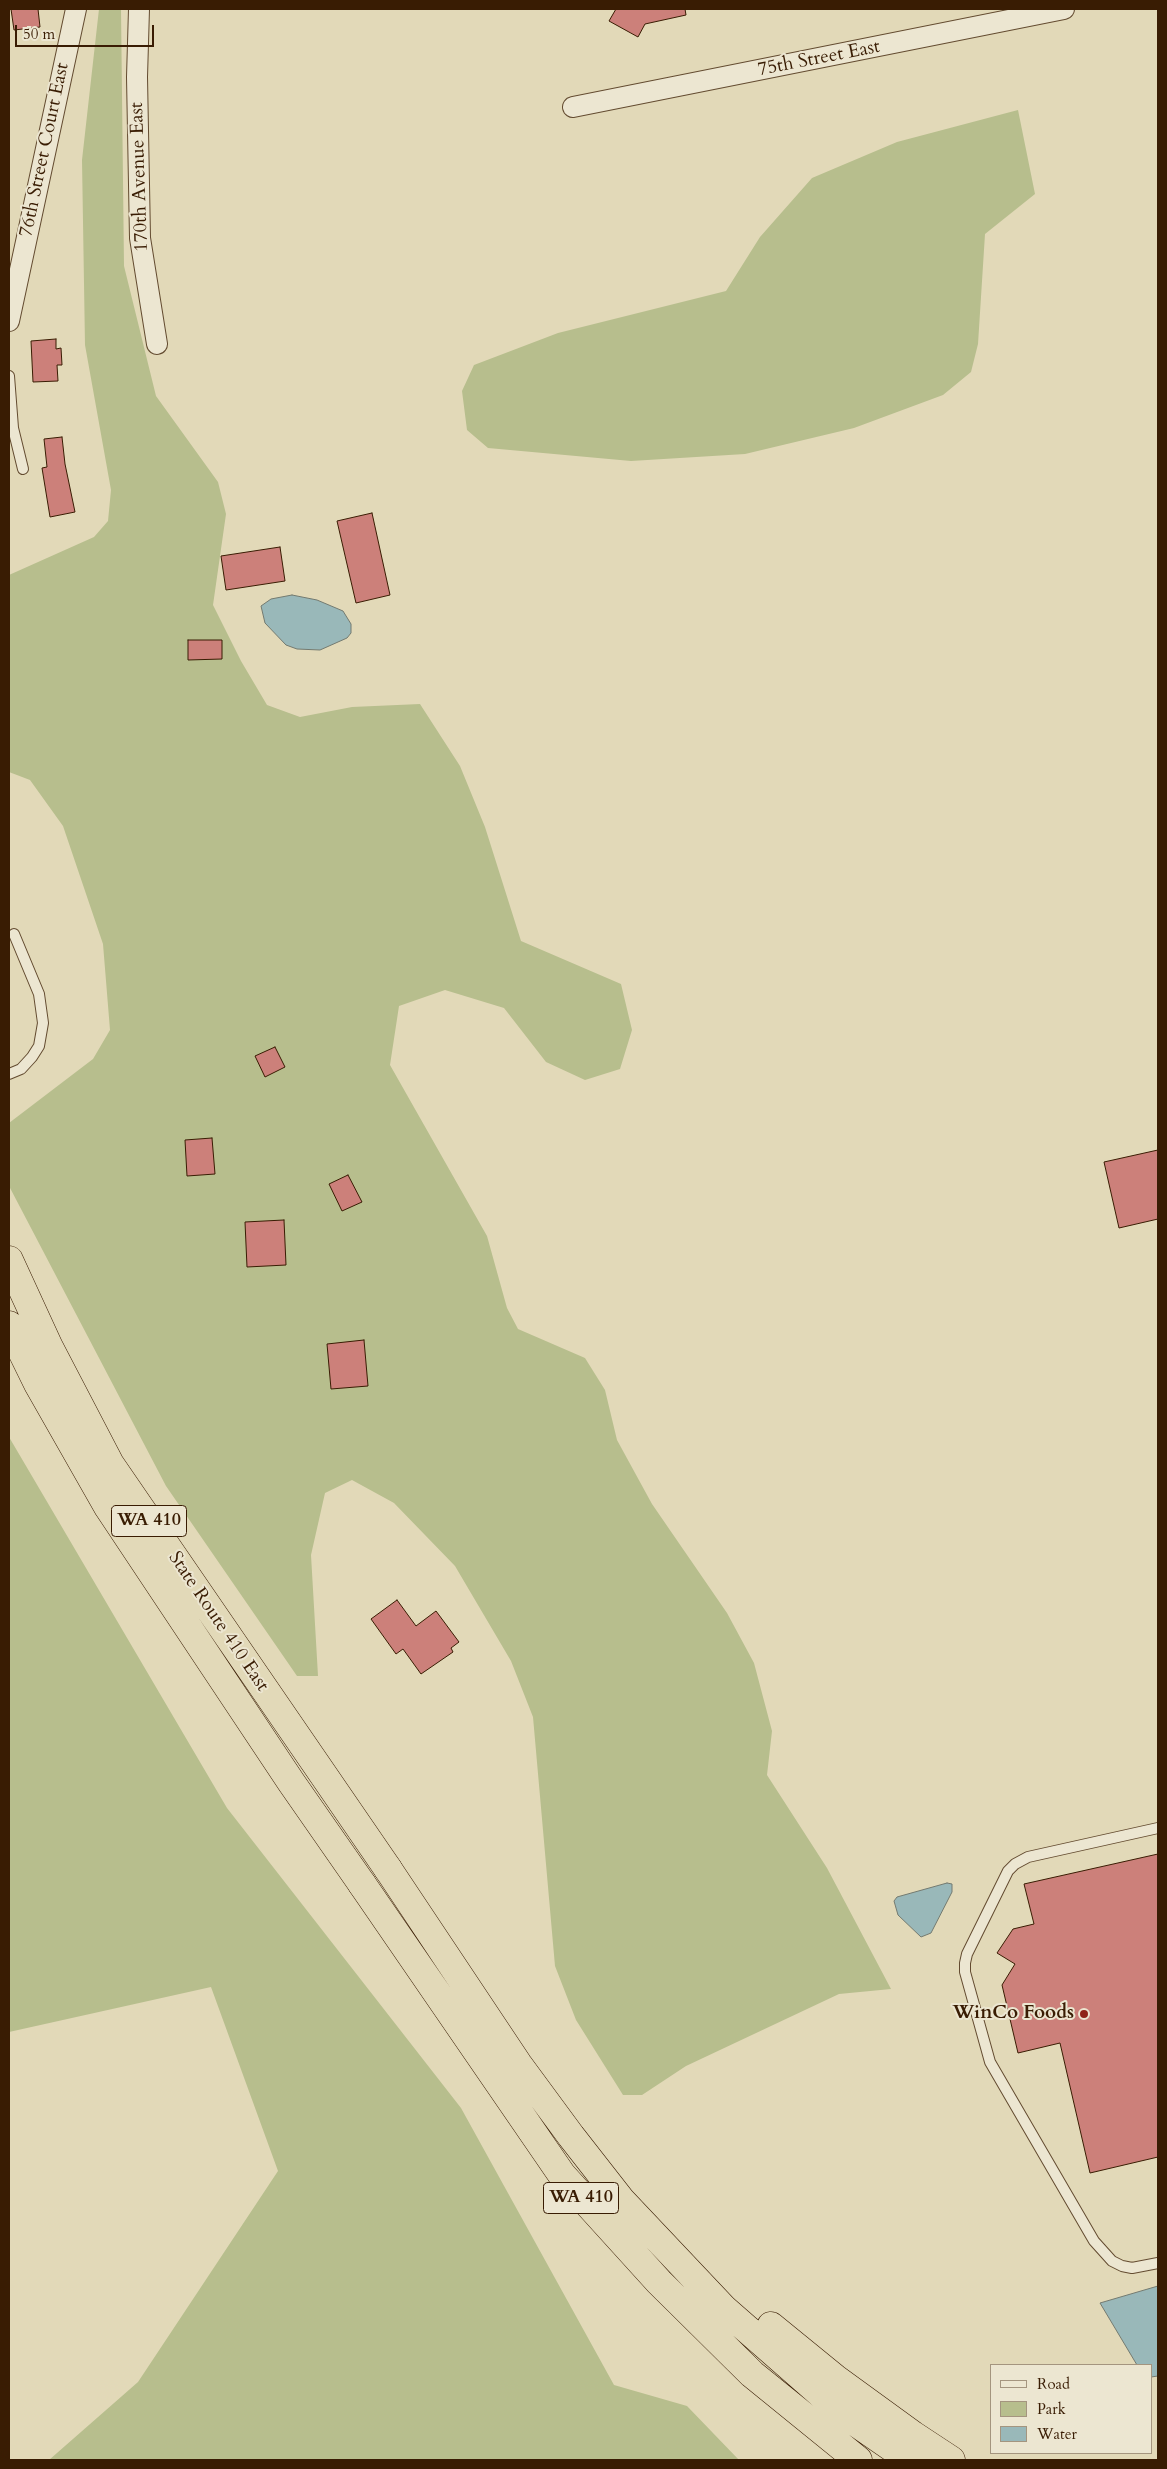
<!DOCTYPE html>
<html>
<head>
<meta charset="utf-8">
<style>
  body { margin:0 }
  #map { position:relative; width:1167px; height:2469px; overflow:hidden; background:#e2d9b8; font-family:Cardo,serif }
  canvas { display:block }
  .frame { position:absolute; inset:0; border:10px solid #391c03; pointer-events:none }
  .legend { position:absolute; left:990px; top:2364px; width:162px; height:90px; box-sizing:border-box; background:#ece6d1; border:1px solid #a4957f; margin:0; padding:6px 9px; list-style:none; font-size:15px; color:#391c03 }
  .legend li { display:flex; align-items:center; gap:10px; height:25px }
  .legend b { width:25px; border:1px solid #a4957f }
  .scale { position:absolute; left:15px; top:25px; width:139px; height:22px; box-sizing:border-box; border:2px solid #391c03; border-top:0; padding-left:6px; font-size:15px; line-height:18px; white-space:nowrap; color:#391c03; -webkit-text-stroke:4px #ece6d1; paint-order:stroke }
</style>
</head>
<body>
<div id="map">
<canvas width="1167" height="2469"></canvas>
<div class="frame"></div>
<ul class="legend">
<li><b style="height:6px;background:#ece6d1"></b>Road</li>
<li><b style="height:14px;background:#b7be8d"></b>Park</li>
<li><b style="height:14px;background:#99b8b9"></b>Water</li>
</ul>
<div class="scale">50 m</div>
</div>
<script>
const ctx = document.querySelector('canvas').getContext('2d');
ctx.lineJoin = 'round';
function fill(path, color) { ctx.fillStyle = color; ctx.fill(path, 'evenodd'); }
const toPath = rows => new Path2D(rows.map(r => 'M' + r).join(''));
function strokePath(path, color, width, dash) { ctx.strokeStyle = color; ctx.lineWidth = width; ctx.lineCap = dash ? 'butt' : 'round'; ctx.setLineDash(dash || []); ctx.stroke(path); }
function drawText(font, color, halo, rows, align = 'center') {
  ctx.font = font + ' Cardo,serif'; ctx.lineWidth = 4; ctx.setLineDash([]); ctx.textBaseline = 'middle'; ctx.strokeStyle = halo; ctx.fillStyle = color; for (const [text, x, y, turn = 0] of rows) {
    ctx.save(); ctx.translate(x, y); ctx.rotate((+turn || 0) * Math.PI / 180); ctx.textAlign = isNaN(turn) ? turn : align; if (halo) ctx.strokeText(text, 0, 0); ctx.fillText(text, 0, 0); ctx.restore();
  }
}
fill(toPath([
  [99,9,121,9,124,266,156,396,218,482,226,514,213,605,241,661,267,705,300,717,352,707,420,704,460,766,485,827,521,941,621,984,632,1030,620,1069,585,1080,546,1062,504,1008,445,990,399,1006,390,1065,487,1236,507,1308,518,1329,585,1358,605,1390,617,1440,652,1504,727,1613,754,1663,772,1731,767,1775,827,1868,891,1989,839,1994,686,2066,642,2095,623,2095,576,2020,555,1966,533,1717,511,1661,455,1566,394,1503,352,1480,325,1493,311,1555,318,1676,297,1676,166,1486,9,1186,9,1123,93,1059,110,1030,103,944,63,826,30,780,9,772,9,575,94,537,108,521,111,490,85,345,82,160],
  [1018,110,1035,194,985,234,978,344,971,372,943,395,854,428,745,454,631,461,488,448,467,430,462,391,474,365,558,333,726,291,760,237,812,178,897,142],
  [9,1437,227,1808,461,2108,614,2385,687,2406,739,2460,49,2460,138,2382,278,2171,211,1987,9,2032]
]), '#b7be8d');
const water = toPath([
  [292,595,317,600,343,611,351,624,351,633,347,638,320,650,297,649,286,645,265,623,261,606,271,599,292,595],
  [947,1883,952,1884,952,1892,931,1933,921,1937,898,1915,894,1901,897,1897,947,1883],
  [1158,2286,1158,2376,1151,2377,1151,2365,1137,2365,1100,2303,1158,2286]
]);
fill(water, '#99b8b9');
strokePath(water, '#737a70', 1);
const building = toPath([
  [11,9,38,9,40,27,14,30,11,9],
  [616,9,685,9,686,15,645,24,638,37,609,21,616,9],
  [56,339,56,349,61,348,62,365,57,365,58,381,33,382,31,341,56,339],
  [62,437,65,464,75,512,50,517,42,468,47,467,44,439,62,437],
  [372,513,390,595,356,603,337,521,372,513],
  [280,547,285,581,226,590,221,556,280,547],
  [188,640,222,640,222,659,188,660,188,640],
  [275,1047,285,1067,265,1077,255,1056,275,1047],
  [212,1138,215,1174,187,1176,185,1140,212,1138],
  [1158,1150,1158,1219,1119,1228,1104,1162,1158,1150],
  [348,1175,362,1202,342,1211,329,1184,348,1175],
  [284,1220,286,1265,247,1267,245,1222,284,1220],
  [364,1340,368,1386,331,1389,327,1344,364,1340],
  [397,1600,416,1626,436,1611,459,1642,451,1648,453,1652,421,1674,403,1649,396,1654,371,1619,397,1600],
  [1158,1854,1158,2157,1090,2173,1060,2043,1018,2053,1002,1985,1015,1964,997,1953,1013,1929,1034,1924,1024,1884,1158,1854]
]);
fill(building, '#cc807a');
strokePath(building, '#391c03', 1);
const service = toPath([
  [9,376,13,428,23,469],
  [9,1074,21,1069,32,1057,39,1046,43,1023,39,994,14,934],
  [1158,1828,1028,1857,1015,1864,1008,1871,967,1954,965,1963,965,1972,990,2062,1094,2241,1112,2261,1122,2266,1132,2268,1158,2263]
]);
const minor = toPath([
  [139,9,137,77,140,238,157,344],
  [573,107,1064,9],
  [9,321,76,9]
]);
const trunk = toPath([
  [9,1260,49,1347,110,1464,388,1869],
  [9,1325,38,1384,108,1507,291,1782,362,1884]
]);
const motorway = toPath([
  [388,1869,518,2064,571,2136,621,2200,724,2309,845,2415,910,2460],
  [362,1884,562,2175,659,2282,752,2374,858,2460],
  [771,2326,836,2379,913,2435,951,2460]
]);
strokePath(service, '#634b30', 12);
strokePath(minor, '#634b30', 22);
strokePath(trunk, '#391c03', 29);
strokePath(motorway, '#391c03', 29);
strokePath(service, '#ece6d1', 10);
strokePath(minor, '#ece6d1', 20);
strokePath(trunk, '#e2d9b8', 28);
strokePath(motorway, '#e2d9b8', 28);
for (const [x, y, r, color] of [
  [1084,2014,5,"#8f2418"]
]) { const dot = new Path2D(); dot.arc(x, y, r, 0, 2 * Math.PI); ctx.fillStyle = color; ctx.fill(dot); strokePath(dot, '#ece6d1', 2); }
for (const [x, y, w] of [
  [149,1521,75],
  [581,2198,75]
]) { const box = new Path2D(); box.roundRect(x - w / 2, y - 15.5, w, 31, 4); ctx.fillStyle = '#ece6d1'; ctx.fill(box); strokePath(box, '#391c03', 1); }
drawText('bold 18px', '#391c03', null, [
  ["WA 410",149,1521],
  ["WA 410",581,2198]
]);
drawText('19px', '#391c03', '#ece6d1', [
  ["75th Street East",819,59,-11],
  ["76th Street Court East",45,150,-78],
  ["170th Avenue East",140,177,-92],
  ["State Route 410 East",218,1622,56]
]);
drawText('bold 19px', '#391c03', '#ece6d1', [
  ["WinCo Foods",1074,2014]
], 'right');
</script>
</body>
</html>
